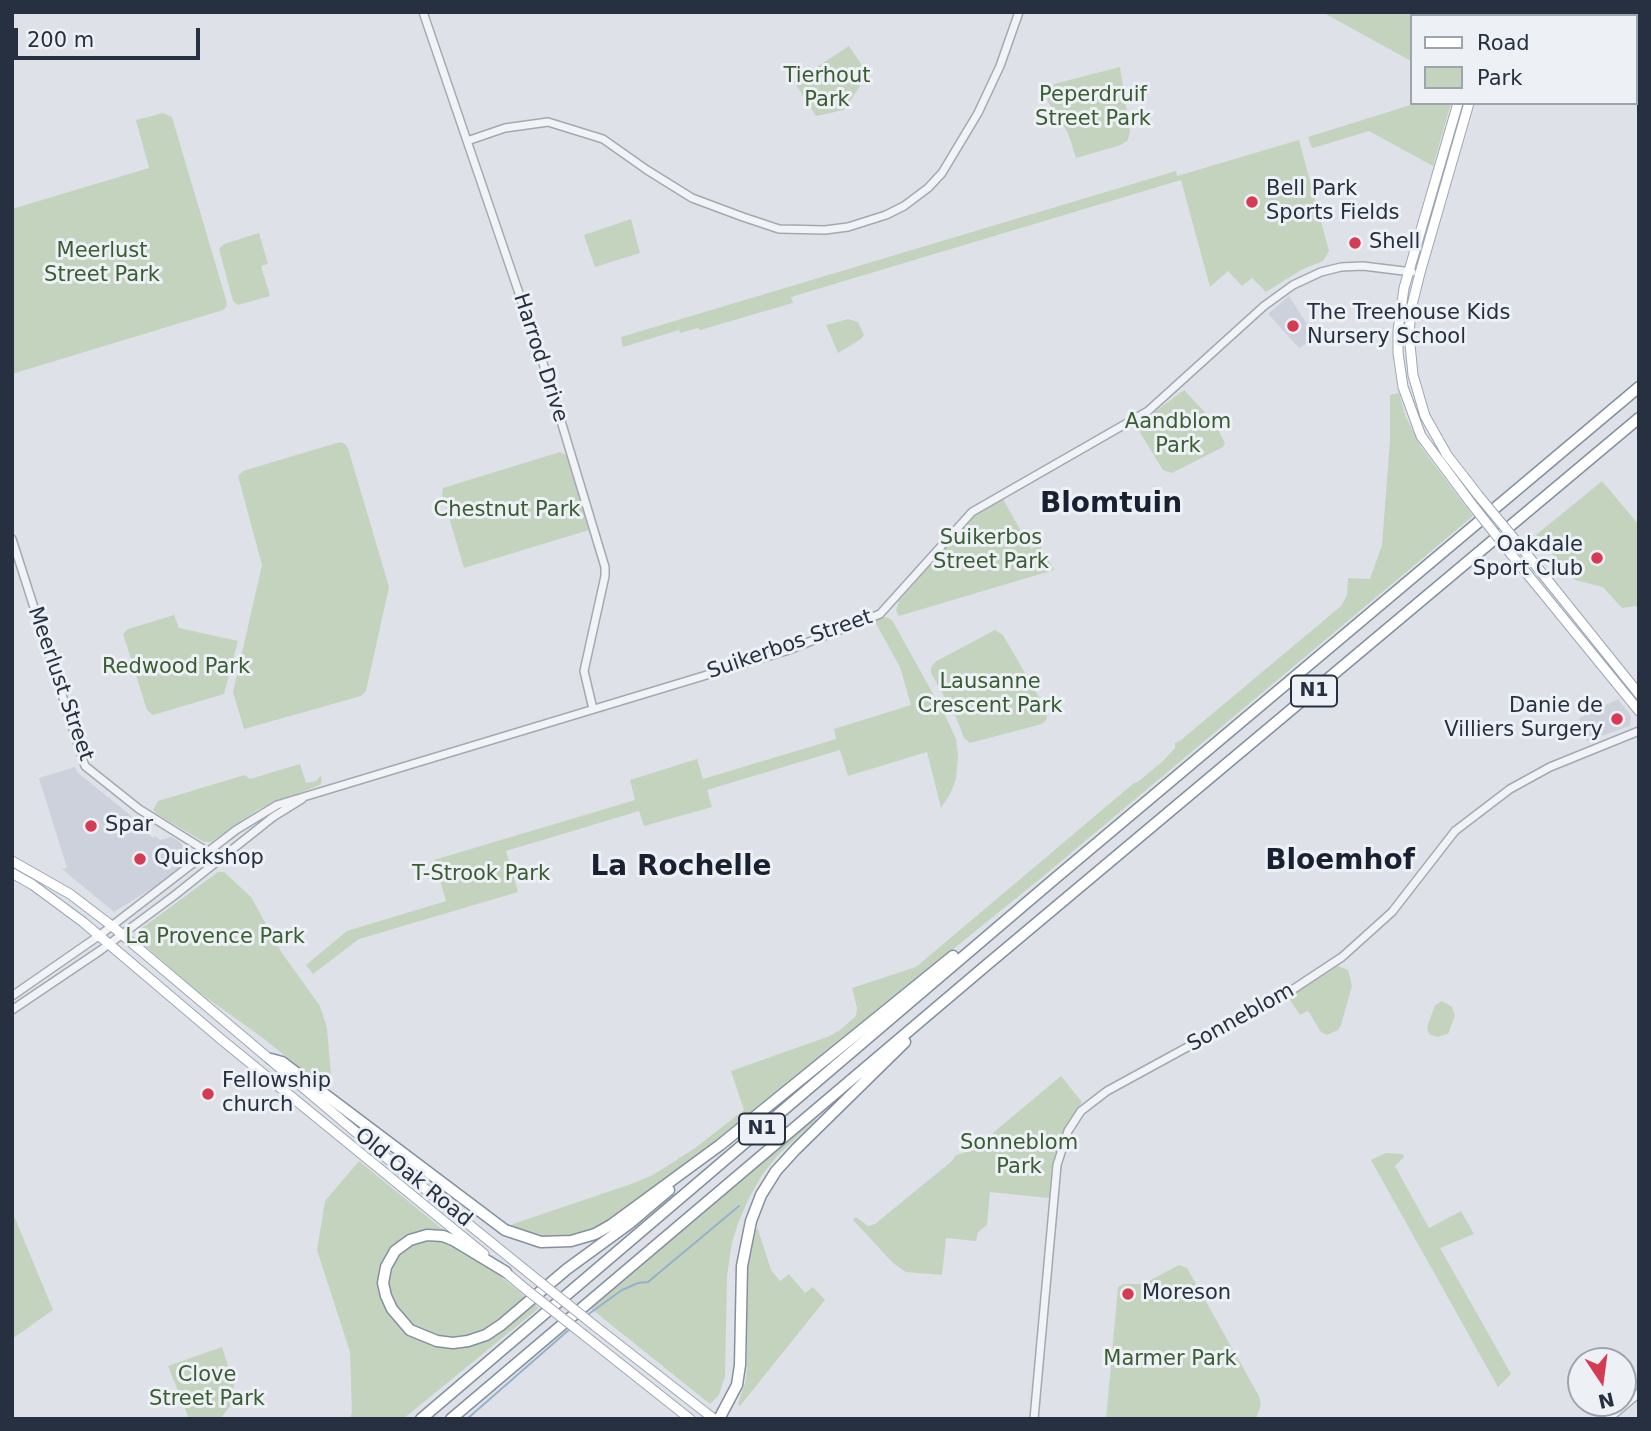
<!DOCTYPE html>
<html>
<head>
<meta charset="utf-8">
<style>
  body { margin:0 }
  #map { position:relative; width:1651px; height:1431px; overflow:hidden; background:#dee2e8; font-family:"DejaVu Sans",sans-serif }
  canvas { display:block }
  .frame { position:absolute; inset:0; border:14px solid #263040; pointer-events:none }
  .legend { position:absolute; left:1410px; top:14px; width:228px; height:91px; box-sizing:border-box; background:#edf1f6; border:2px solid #9da4ad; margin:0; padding:9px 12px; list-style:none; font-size:21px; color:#263040 }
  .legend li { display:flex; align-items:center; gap:14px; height:35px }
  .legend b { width:35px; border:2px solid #9da4ad }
  .north { position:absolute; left:1567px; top:1347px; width:70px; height:70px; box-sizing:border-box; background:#edf1f6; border:2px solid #9da4ad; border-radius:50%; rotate:167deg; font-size:19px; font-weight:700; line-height:28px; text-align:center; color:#263040 }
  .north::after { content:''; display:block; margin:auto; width:24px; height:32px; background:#d63b54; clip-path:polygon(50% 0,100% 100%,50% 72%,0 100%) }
  .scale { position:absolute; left:14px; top:28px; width:186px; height:32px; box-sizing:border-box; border:4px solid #263040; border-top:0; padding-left:9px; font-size:21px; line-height:24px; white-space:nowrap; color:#263040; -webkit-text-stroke:5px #edf1f6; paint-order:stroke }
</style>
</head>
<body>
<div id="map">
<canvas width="1651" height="1431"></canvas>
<div class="frame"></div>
<ul class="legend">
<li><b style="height:9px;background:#fff"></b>Road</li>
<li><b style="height:19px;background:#c4d3be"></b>Park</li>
</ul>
<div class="north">N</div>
<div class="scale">200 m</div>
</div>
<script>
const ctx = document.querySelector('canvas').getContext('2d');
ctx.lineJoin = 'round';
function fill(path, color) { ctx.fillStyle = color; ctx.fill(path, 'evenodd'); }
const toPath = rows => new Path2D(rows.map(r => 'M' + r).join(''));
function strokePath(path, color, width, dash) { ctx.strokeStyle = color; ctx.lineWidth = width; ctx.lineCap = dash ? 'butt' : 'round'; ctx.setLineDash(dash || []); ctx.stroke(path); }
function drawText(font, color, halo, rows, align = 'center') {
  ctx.font = font + ' "DejaVu Sans",sans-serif'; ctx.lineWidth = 6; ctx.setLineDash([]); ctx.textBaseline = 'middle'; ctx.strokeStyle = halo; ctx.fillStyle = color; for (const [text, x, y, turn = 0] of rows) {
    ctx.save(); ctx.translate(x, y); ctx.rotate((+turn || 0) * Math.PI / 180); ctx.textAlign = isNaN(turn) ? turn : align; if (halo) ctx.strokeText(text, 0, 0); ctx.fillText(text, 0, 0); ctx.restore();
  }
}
fill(toPath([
  [1289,296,1316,338,1299,348,1268,314],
  [1618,699,1631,716,1630,726,1587,741,1579,718],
  [75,767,77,772,151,832,149,835,153,838,155,836,160,840,171,837,180,842,189,855,189,860,154,887,114,912,62,869,67,868,39,778]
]), '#ccd1db');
fill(toPath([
  [1322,12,1478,12,1477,16,1411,16,1411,61],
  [849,46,868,74,844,110,816,116,794,82],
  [1120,67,1130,131,1128,140,1121,145,1076,158,1068,133,1047,100,1054,84],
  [1417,103,1451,103,1433,166,1369,131,1313,148,1311,146,1308,137],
  [163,113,172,117,227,303,226,307,223,310,12,374,12,209,149,168,136,120],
  [1299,140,1329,251,1323,261,1301,270,1266,292,1252,278,1242,286,1228,271,1210,287,1181,180,791,297,793,303,700,330,698,328,680,333,679,330,623,347,621,337,1176,171,1177,176],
  [631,219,640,253,595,267,584,235],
  [259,233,268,264,261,266,270,296,238,305,233,301,219,249,224,244],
  [848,319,858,322,864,335,861,339,838,353,826,325],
  [1184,390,1214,422,1225,443,1223,447,1172,473,1163,470,1136,426],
  [1399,393,1405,415,1421,447,1473,516,1040,879,703,1151,600,1228,571,1237,537,1237,511,1228,513,1224,634,1183,653,1175,695,1148,744,1110,731,1071,830,1036,840,1030,856,1016,857,1008,852,988,916,967,1134,783,1139,781,1163,761,1175,748,1175,743,1181,740,1341,606,1347,595,1348,578,1370,579,1382,545,1390,441,1390,395],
  [340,442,345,444,348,448,389,587,366,691,361,696,244,729,233,692,262,565,238,476,243,471],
  [560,452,567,456,589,530,464,568,442,494,443,488],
  [1602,481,1639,525,1639,609,1636,606,1622,608,1603,587,1575,580,1536,535],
  [1003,499,1031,549,1040,545,1054,570,899,616,896,610,899,601,974,515],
  [174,615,179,628,238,641,224,694,153,715,147,710,123,634,128,629],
  [886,617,892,620,946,717,956,739,958,756,956,779,950,794,941,808,927,752,848,776,840,750,707,790,712,807,644,826,639,811,506,851,518,892,359,939,313,974,306,965,347,931,446,901,434,860,635,800,630,780,697,759,703,779,836,739,834,729,911,705,900,667,874,620],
  [995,630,1003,635,1047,711,1047,719,1042,724,970,743,964,738,956,717,931,673,931,668,935,662],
  [300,764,306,783,316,781,321,775,322,781,320,785,259,809,211,842,204,842,157,814,153,810,158,801,245,775,250,779],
  [218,872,224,872,251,897,282,953,320,1006,327,1028,331,1074,324,1087,259,1035,197,991,139,941,139,934,142,928],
  [1338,966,1348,970,1352,986,1341,1025,1338,1030,1327,1035,1321,1032,1308,1011,1300,1015,1288,997],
  [1442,1001,1452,1007,1455,1016,1448,1034,1437,1037,1429,1034,1427,1028,1435,1005],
  [1061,1076,1082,1102,1068,1122,1057,1148,1052,1168,1049,1198,990,1192,987,1225,978,1232,976,1241,946,1238,942,1275,906,1272,893,1263,853,1220,856,1217,868,1226,875,1224,952,1161,956,1155,985,1147,988,1137],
  [814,1117,816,1120,778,1155,762,1175,748,1200,739,1221,732,1242,727,1276,725,1376,719,1395,710,1404,589,1307],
  [1386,1153,1403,1154,1404,1157,1395,1166,1429,1228,1461,1211,1474,1234,1440,1248,1511,1374,1498,1387,1371,1160],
  [359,1161,539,1308,403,1419,349,1419,352,1413,350,1352,317,1250,325,1201],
  [12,1211,53,1310,12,1339],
  [754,1228,758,1229,771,1270,780,1281,789,1274,805,1293,813,1287,825,1300,740,1406,738,1404,746,1380,747,1366,747,1264],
  [1179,1265,1187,1268,1259,1396,1261,1404,1256,1419,1106,1419,1118,1287,1124,1284,1143,1284],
  [222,1347,234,1384,231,1405,220,1419,189,1419,168,1366]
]), '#c4d3be');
strokePath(toPath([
  [586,1316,622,1290,638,1283,648,1282,739,1206],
  [467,1419,571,1328]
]), '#96b1cb', 2);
const minor = toPath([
  [423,12,548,378,605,567,605,576,584,671,593,709],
  [467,141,505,128,548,122,603,139,647,170,692,198,743,217,779,229,825,230,848,227,886,215,904,206,928,188,942,173,978,113,1000,66,1019,12],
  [12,539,85,766,139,809,219,859],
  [12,996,100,935,236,830,277,805,786,651,880,614,972,512,1148,411,1264,306,1293,285,1321,272,1341,267,1363,266,1412,272],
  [12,1010,101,950,175,895,273,817,302,799],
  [1034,1419,1057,1165,1068,1131,1081,1111,1107,1091,1292,990,1342,957,1392,912,1455,831,1510,789,1550,767,1639,731],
  [1608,1419,1639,1393]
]);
const major = toPath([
  [1483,16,1484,12],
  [1494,16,1495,12],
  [1458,103,1404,288,1398,331,1398,353,1403,387,1421,436,1470,502],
  [1469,103,1420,273,1411,309,1409,334,1413,375,1425,416,1447,455,1478,495],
  [1521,547,1639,694],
  [1511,554,1639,711],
  [12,861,70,894,112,926,377,1150,540,1282],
  [12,873,33,885,83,922,222,1040,484,1254],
  [503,1270,523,1287],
  [595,1326,714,1419],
  [584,1335,690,1419]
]);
const highway = toPath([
  [271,1059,282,1062,505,1230,541,1242,571,1241,595,1234,611,1225,720,1145,953,956],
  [506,1272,453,1240,443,1236,427,1235,410,1240,395,1251,386,1267,383,1283,386,1296,392,1309,410,1330,437,1341,453,1343,468,1341,486,1335,501,1325,567,1269,630,1223,669,1190],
  [421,1419,1052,881,1639,387],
  [451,1419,989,963,1639,418],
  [719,1419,737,1385,740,1365,742,1266,751,1221,761,1195,776,1171,796,1149,905,1042]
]);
strokePath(minor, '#a3a9b2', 10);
strokePath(major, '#9ca7b5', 11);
strokePath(highway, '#8490a0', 13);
strokePath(minor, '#f1f3f6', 7);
strokePath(major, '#fff', 9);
strokePath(highway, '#fff', 10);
const majorBridge = toPath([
  [1478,495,1521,547],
  [1470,502,1511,554],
  [540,1282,595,1326],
  [523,1287,584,1335]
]);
strokePath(majorBridge, '#9ca7b5', 11, []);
strokePath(majorBridge, '#fff', 9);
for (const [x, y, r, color] of [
  [1252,202,7,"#d63b54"],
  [1355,243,7,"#d63b54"],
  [1293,326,7,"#d63b54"],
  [1597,558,7,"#d63b54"],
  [1617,719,7,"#d63b54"],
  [91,826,7,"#d63b54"],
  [140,859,7,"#d63b54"],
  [208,1094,7,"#d63b54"],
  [1128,1294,7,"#d63b54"]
]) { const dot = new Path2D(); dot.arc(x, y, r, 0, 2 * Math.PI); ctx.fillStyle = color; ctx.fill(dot); strokePath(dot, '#edf1f6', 2.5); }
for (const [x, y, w] of [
  [1314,691,46],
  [762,1129,46]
]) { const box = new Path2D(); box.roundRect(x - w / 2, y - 15.5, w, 31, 5); ctx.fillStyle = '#edf1f6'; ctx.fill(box); strokePath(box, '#263040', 2); }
drawText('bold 19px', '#263040', null, [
  ["N1",1314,691],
  ["N1",762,1129]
]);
drawText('21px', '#3b5d33', '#edf1f6', [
  ["Tierhout",827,77],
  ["Park",827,101],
  ["Peperdruif",1093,96],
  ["Street Park",1093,120],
  ["Meerlust",102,252],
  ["Street Park",102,276],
  ["Aandblom",1178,423],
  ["Park",1178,447],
  ["Chestnut Park",507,511],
  ["Suikerbos",991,539],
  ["Street Park",991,563],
  ["Redwood Park",176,668],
  ["Lausanne",990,683],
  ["Crescent Park",990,707],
  ["T-Strook Park",481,875],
  ["La Provence Park",215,938],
  ["Sonneblom",1019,1144],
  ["Park",1019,1168],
  ["Marmer Park",1170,1360],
  ["Clove",207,1376],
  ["Street Park",207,1400]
]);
drawText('21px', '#263040', '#edf1f6', [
  ["Bell Park",1266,190],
  ["Sports Fields",1266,214],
  ["Shell",1369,243],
  ["The Treehouse Kids",1307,314],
  ["Nursery School",1307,338],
  ["Oakdale",1583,546,"right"],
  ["Sport Club",1583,570,"right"],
  ["Danie de",1603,707,"right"],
  ["Villiers Surgery",1603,731,"right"],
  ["Spar",105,826],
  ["Quickshop",154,859],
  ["Fellowship",222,1082],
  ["church",222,1106],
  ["Moreson",1142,1294]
], 'left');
drawText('21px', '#263040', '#edf1f6', [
  ["Harrod Drive",540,358,72],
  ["Suikerbos Street",790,645,-19],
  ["Meerlust Street",60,684,71],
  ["Sonneblom",1241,1018,-29],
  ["Old Oak Road",413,1178,39]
]);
drawText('bold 28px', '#192131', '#edf1f6', [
  ["Blomtuin",1111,505],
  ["Bloemhof",1340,862],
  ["La Rochelle",681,868]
]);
</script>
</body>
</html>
